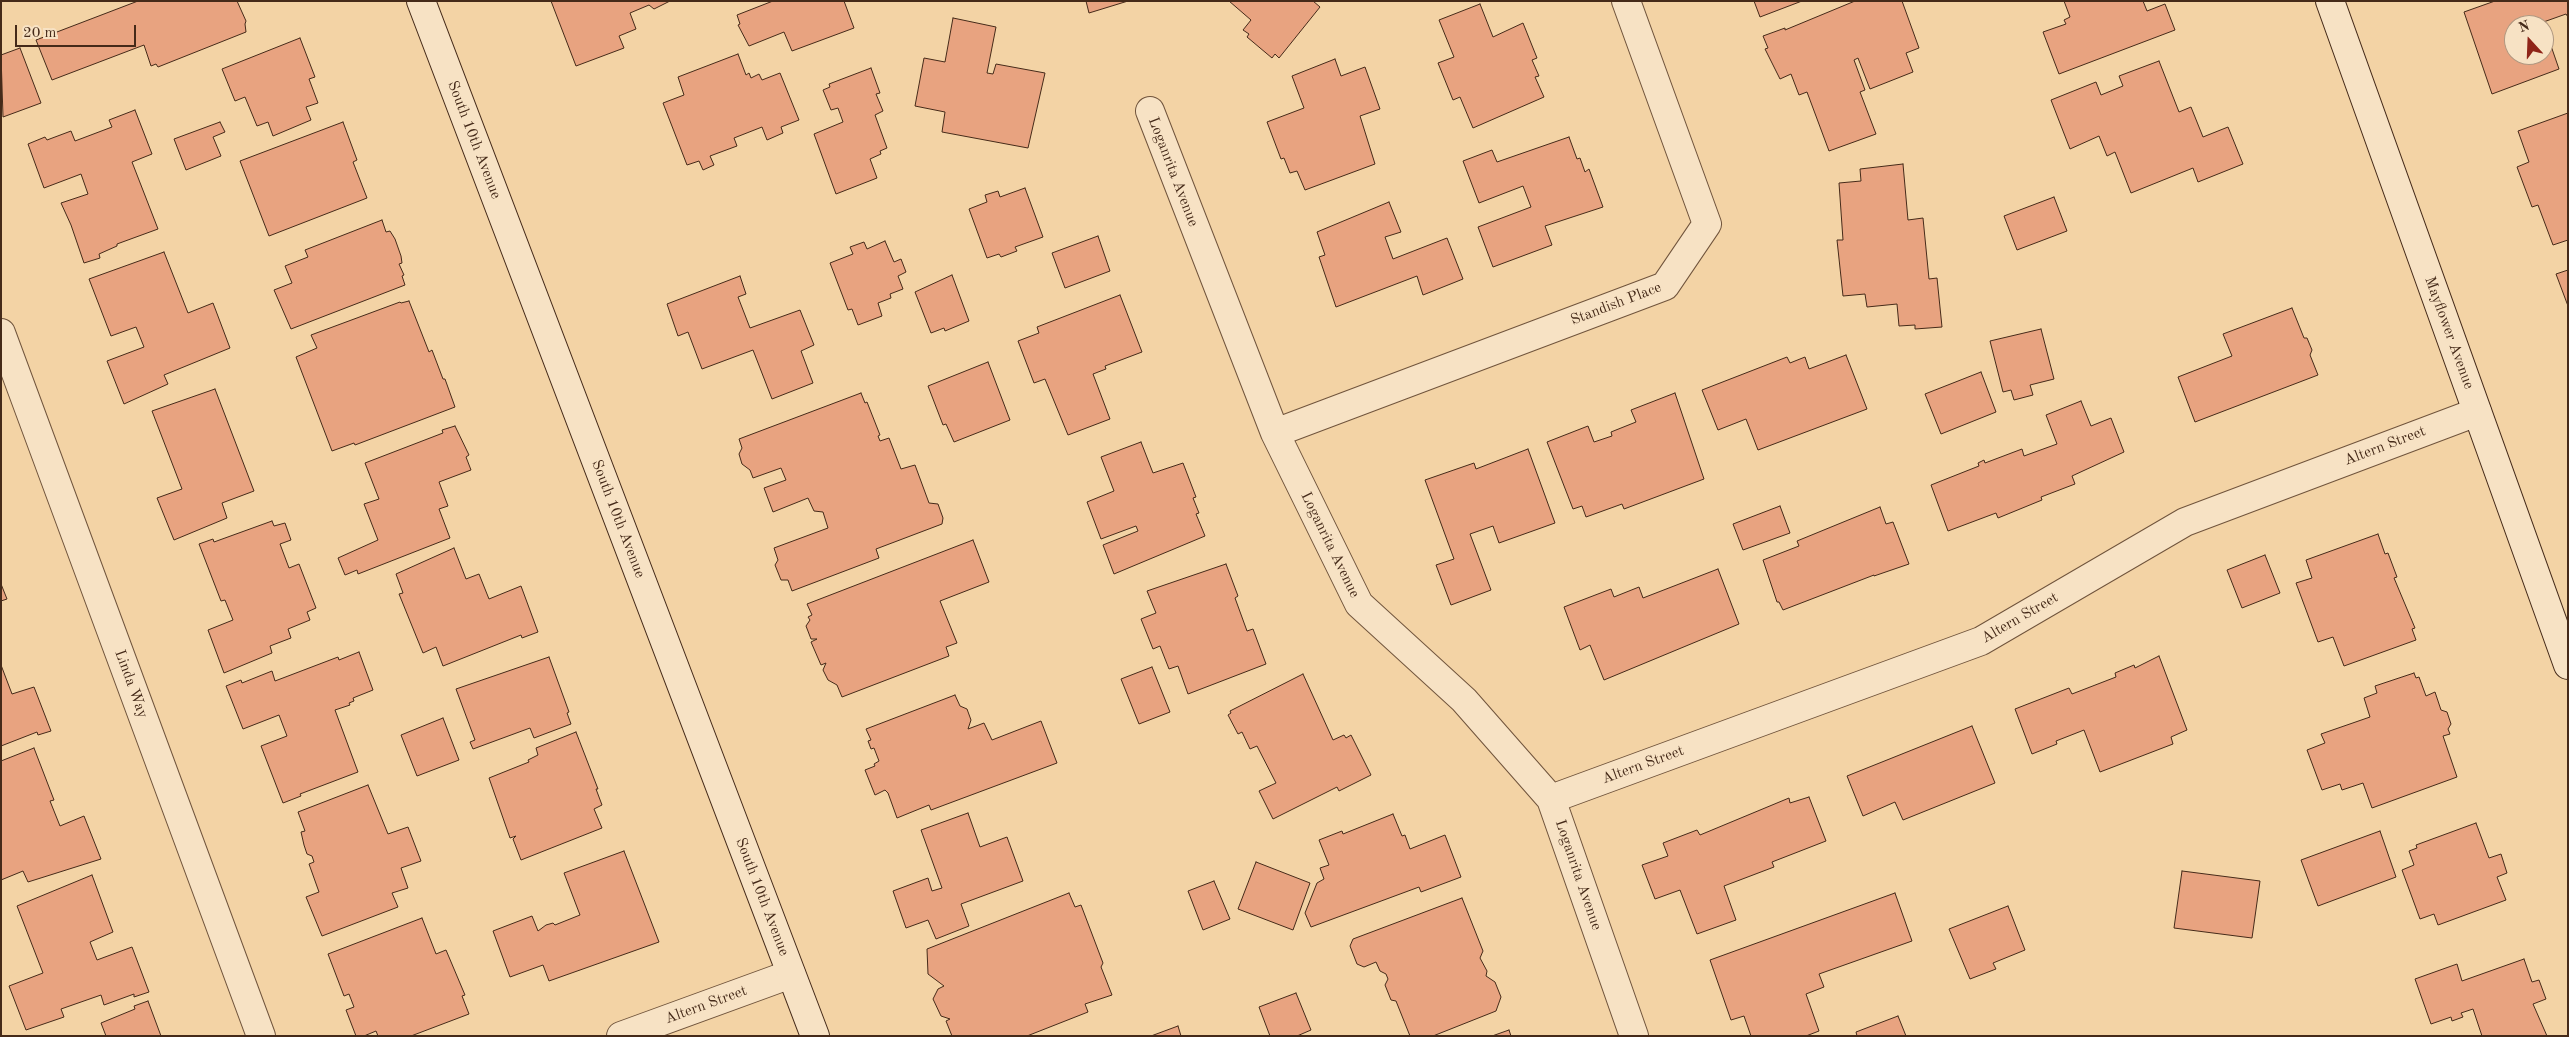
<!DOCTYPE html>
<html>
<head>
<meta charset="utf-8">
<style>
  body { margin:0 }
  #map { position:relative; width:2569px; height:1037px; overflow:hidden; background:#f3d3a5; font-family:"Old Standard TT",serif }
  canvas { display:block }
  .frame { position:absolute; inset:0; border:2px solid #452a19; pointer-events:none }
  .north { position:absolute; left:2504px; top:15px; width:50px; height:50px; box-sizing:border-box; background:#f7e2c4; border:1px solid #b09880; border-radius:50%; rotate:340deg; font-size:14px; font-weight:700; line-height:20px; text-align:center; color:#452a19 }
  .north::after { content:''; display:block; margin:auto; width:18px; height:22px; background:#8f2418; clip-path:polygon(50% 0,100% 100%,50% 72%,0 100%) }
  .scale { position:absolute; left:15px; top:25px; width:121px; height:22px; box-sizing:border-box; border:2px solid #452a19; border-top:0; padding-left:6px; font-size:15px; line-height:18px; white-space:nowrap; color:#452a19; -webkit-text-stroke:4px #f7e2c4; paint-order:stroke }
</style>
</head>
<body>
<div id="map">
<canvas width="2569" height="1037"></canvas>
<div class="frame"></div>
<div class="north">N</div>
<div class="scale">20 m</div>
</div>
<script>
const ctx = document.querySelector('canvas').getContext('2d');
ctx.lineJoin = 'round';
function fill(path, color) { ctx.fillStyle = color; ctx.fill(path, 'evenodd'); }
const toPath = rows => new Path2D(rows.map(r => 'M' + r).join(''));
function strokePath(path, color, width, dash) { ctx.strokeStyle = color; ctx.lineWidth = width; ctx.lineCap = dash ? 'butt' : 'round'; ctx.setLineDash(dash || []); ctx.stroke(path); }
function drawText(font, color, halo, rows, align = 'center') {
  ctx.font = font + ' "Old Standard TT",serif'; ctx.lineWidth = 4; ctx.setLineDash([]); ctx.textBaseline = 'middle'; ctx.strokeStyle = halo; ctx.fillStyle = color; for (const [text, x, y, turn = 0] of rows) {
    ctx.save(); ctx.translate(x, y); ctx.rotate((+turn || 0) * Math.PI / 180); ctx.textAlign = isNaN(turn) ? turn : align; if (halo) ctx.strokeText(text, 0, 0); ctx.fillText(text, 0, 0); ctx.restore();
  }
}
const building = toPath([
  [138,1,237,1,246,21,245,24,246,32,158,67,156,64,151,66,144,45,52,80,36,40,138,1],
  [551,1,670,1,654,9,649,5,630,13,636,29,619,36,624,48,576,66,551,1],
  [773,1,844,1,854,28,792,51,784,32,749,46,738,25,740,24,737,15,773,1],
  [1086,1,1128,1,1089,13,1086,1],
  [1229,1,1313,1,1320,7,1279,58,1275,54,1272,58,1247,37,1249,34,1243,30,1251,20,1229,1],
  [1754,1,1802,1,1760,17,1754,1],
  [1855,1,1902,1,1919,48,1906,53,1913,72,1870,89,1858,58,1854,60,1865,90,1860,92,1876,134,1829,151,1807,92,1799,95,1791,74,1780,79,1765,49,1768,48,1763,36,1785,28,1785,30,1855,1],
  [2064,1,2143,1,2147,11,2165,4,2175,30,2059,74,2043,32,2066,24,2064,20,2070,17,2064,1],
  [2495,1,2568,1,2568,17,2566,14,2535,25,2514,25,2514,55,2544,55,2544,45,2550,43,2559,69,2492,94,2464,12,2495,1],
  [1480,4,1493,37,1523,23,1537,58,1532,60,1539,76,1535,77,1544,97,1473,128,1460,97,1453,100,1438,63,1454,57,1439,20,1480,4],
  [953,18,996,27,987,73,993,74,996,64,1045,73,1028,148,942,132,945,112,915,106,924,58,945,62,953,18],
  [300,38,315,77,309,79,318,103,306,107,311,120,273,136,268,122,257,126,245,97,235,101,222,69,300,38],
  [20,48,41,103,3,117,1,55,20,48],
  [738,54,746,75,749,73,751,78,759,74,762,80,780,73,799,120,781,127,783,133,767,140,762,127,734,138,737,146,710,156,714,165,703,170,699,161,687,165,663,103,684,95,678,77,738,54],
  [1335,59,1341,76,1365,67,1380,109,1360,116,1375,164,1305,190,1297,171,1290,173,1284,158,1281,159,1267,122,1304,108,1292,76,1335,59],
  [2159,61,2179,112,2191,107,2203,137,2228,127,2243,164,2198,182,2193,168,2131,193,2115,152,2107,156,2099,136,2070,149,2051,100,2096,82,2101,95,2123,86,2119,76,2159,61],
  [871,68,880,93,876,94,883,111,875,115,887,148,880,151,881,154,870,159,877,178,836,194,814,134,843,122,838,108,831,110,823,90,830,87,829,84,871,68],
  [135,110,152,154,132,162,158,229,117,244,117,246,99,254,100,258,84,263,71,225,61,203,88,194,81,174,44,188,28,144,45,137,47,140,71,131,75,141,112,127,109,120,135,110],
  [2568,113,2568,240,2553,245,2538,205,2532,207,2517,167,2529,162,2518,131,2568,113],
  [220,122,225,132,213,137,221,156,186,170,174,139,220,122],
  [343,122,357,160,353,162,367,198,269,236,240,161,343,122],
  [1569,137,1577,159,1580,158,1585,172,1589,169,1603,207,1545,226,1552,245,1493,267,1478,227,1531,207,1523,186,1479,203,1463,161,1492,150,1497,162,1569,137],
  [1903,164,1908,220,1923,218,1929,279,1937,278,1942,327,1915,329,1915,325,1899,326,1897,304,1867,307,1865,294,1843,296,1837,240,1843,240,1839,183,1861,181,1860,169,1903,164],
  [1025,188,1043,237,1015,247,1017,251,1001,257,999,254,987,258,969,209,987,202,985,195,998,191,1000,197,1025,188],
  [2054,197,2067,231,2017,250,2004,216,2054,197],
  [1389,202,1401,232,1385,237,1393,259,1447,238,1463,279,1423,295,1417,276,1336,307,1319,257,1325,255,1317,232,1389,202],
  [382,220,386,232,390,231,395,239,401,256,402,263,399,264,404,275,402,276,405,285,291,329,274,290,292,283,285,266,308,257,305,250,382,220],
  [1098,236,1110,271,1065,288,1052,253,1098,236],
  [885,241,894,262,901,259,906,272,898,276,903,289,890,294,891,298,878,303,882,316,858,325,852,309,848,310,830,263,853,254,850,247,864,242,867,249,885,241],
  [164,252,188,313,213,303,230,348,164,375,168,384,124,404,107,361,144,347,136,327,111,336,89,279,164,252],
  [2568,270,2568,306,2556,274,2568,270],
  [952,275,969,321,945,331,944,328,931,333,915,292,952,275],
  [740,276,746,294,738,297,750,328,800,310,814,345,801,351,813,383,772,399,753,350,702,369,688,332,678,336,667,304,740,276],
  [1120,295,1142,352,1105,366,1106,369,1093,374,1110,419,1068,435,1045,379,1034,383,1018,341,1039,333,1037,327,1120,295],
  [409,301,429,352,432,350,443,379,445,379,455,407,355,445,354,443,332,451,296,357,317,348,311,335,400,302,401,303,409,301],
  [2292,308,2304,338,2307,338,2312,350,2310,355,2318,375,2195,422,2178,377,2232,356,2223,334,2292,308],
  [2041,329,2054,379,2030,385,2033,395,2014,400,2011,390,2003,392,1990,341,2041,329],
  [1846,355,1867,409,1758,450,1746,419,1718,430,1702,390,1787,357,1790,363,1805,357,1809,369,1846,355],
  [988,362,1010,420,954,442,946,424,943,425,928,386,988,362],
  [1981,372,1996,412,1941,434,1925,394,1981,372],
  [215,389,254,491,222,503,227,518,174,540,157,498,182,489,152,411,215,389],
  [861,393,865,403,867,402,880,435,878,436,880,441,889,438,901,469,915,465,929,503,938,504,943,518,942,524,876,549,879,558,792,591,788,580,781,580,775,565,778,560,774,548,828,528,823,512,814,511,808,498,773,512,764,488,786,480,781,468,753,478,750,470,742,464,739,454,742,448,739,439,861,393],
  [1675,393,1704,479,1624,509,1622,504,1586,517,1582,506,1573,509,1547,442,1588,426,1594,442,1612,436,1611,432,1636,422,1631,410,1675,393],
  [2081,401,2091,426,2111,418,2124,452,2072,476,2075,484,2041,497,2042,500,1998,518,1996,513,1948,531,1931,485,1979,466,1978,463,1984,460,1985,463,2022,449,2024,456,2057,444,2046,415,2081,401],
  [455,426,469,455,466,457,471,470,439,482,448,506,439,509,450,538,358,574,357,570,345,575,338,558,378,540,364,504,379,499,365,463,443,433,442,430,455,426],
  [1141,442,1153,473,1183,463,1196,497,1193,498,1199,513,1196,514,1205,536,1114,574,1103,545,1138,531,1136,526,1101,539,1087,502,1114,491,1101,457,1141,442],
  [1528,449,1555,523,1499,543,1493,526,1470,534,1491,590,1451,605,1436,565,1454,559,1425,480,1474,463,1476,469,1528,449],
  [1780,506,1790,533,1743,550,1733,524,1780,506],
  [1880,507,1886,524,1893,522,1909,564,1874,576,1874,575,1783,610,1779,602,1777,602,1763,560,1799,546,1797,541,1880,507],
  [272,521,274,526,285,523,291,540,280,544,289,568,299,564,316,608,307,612,310,620,288,629,291,638,270,646,272,653,224,673,208,630,233,620,225,600,221,601,199,544,213,539,214,542,272,521],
  [2378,534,2385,554,2388,553,2397,577,2394,578,2415,628,2412,629,2416,640,2344,666,2333,637,2318,642,2296,583,2312,578,2306,560,2378,534],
  [973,540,989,582,940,601,957,643,946,647,949,656,842,697,837,685,828,680,823,670,826,663,821,665,811,642,817,639,811,639,806,626,810,620,808,617,812,615,807,604,973,540],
  [454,548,466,579,479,574,489,599,521,586,538,632,522,638,521,635,443,666,436,647,423,653,399,594,403,593,396,574,454,548],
  [2265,555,2280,593,2242,608,2227,570,2265,555],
  [1226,564,1238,596,1235,598,1247,631,1253,629,1266,664,1188,694,1178,666,1169,669,1160,646,1153,649,1141,619,1156,613,1147,591,1226,564],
  [1718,569,1739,624,1604,680,1590,645,1580,650,1564,607,1611,589,1614,597,1639,587,1643,598,1718,569],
  [1,584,7,599,1,601,1,584],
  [359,652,373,690,353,698,354,701,349,703,350,705,335,710,358,772,300,794,301,796,283,803,261,746,287,736,279,715,243,729,226,686,241,680,242,683,272,671,275,681,338,657,339,660,359,652],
  [2159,656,2187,730,2171,737,2173,744,2100,772,2084,730,2056,741,2057,744,2032,754,2015,709,2069,688,2072,694,2116,677,2115,673,2134,665,2135,668,2159,656],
  [549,657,569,712,567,713,571,724,534,738,530,728,473,749,470,742,475,740,456,689,549,657],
  [1,665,12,694,34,687,51,731,38,735,37,732,1,746,1,665],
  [1152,667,1170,712,1139,724,1121,679,1152,667],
  [2414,673,2416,678,2419,677,2426,696,2435,692,2441,710,2447,712,2451,724,2448,729,2450,734,2443,736,2457,777,2372,808,2363,783,2342,790,2340,784,2322,790,2307,750,2325,743,2321,734,2370,717,2364,698,2377,693,2375,686,2414,673],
  [1303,674,1333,740,1344,735,1346,738,1351,735,1371,775,1339,791,1337,787,1273,819,1259,791,1276,783,1257,746,1250,749,1242,732,1238,734,1228,715,1231,713,1230,711,1303,674],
  [955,695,960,706,967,709,971,720,968,729,984,723,992,740,1041,721,1057,763,931,810,929,805,897,818,888,793,885,790,875,795,865,770,875,766,874,764,879,761,874,748,871,749,868,741,871,740,866,729,955,695],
  [443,718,459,760,417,776,401,735,443,718],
  [1972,726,1995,783,1903,820,1895,802,1863,816,1847,776,1972,726],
  [576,732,598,789,596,789,602,805,594,809,602,828,521,860,513,839,516,836,510,838,489,778,529,762,528,760,538,755,536,748,576,732],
  [34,748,54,800,50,801,60,826,84,816,101,859,28,882,23,871,1,880,1,761,34,748],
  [368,785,388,834,408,827,421,861,401,868,408,888,392,893,398,907,322,936,306,897,319,892,309,864,314,862,312,856,307,854,304,845,301,832,305,831,298,812,368,785],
  [1809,797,1826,841,1772,862,1774,867,1724,886,1736,920,1697,934,1680,890,1655,899,1642,865,1668,856,1663,843,1697,830,1700,835,1789,798,1790,803,1809,797],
  [968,813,980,847,1007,837,1023,881,961,904,969,926,936,939,928,920,906,928,893,891,928,878,932,891,942,888,921,830,968,813],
  [1393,814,1402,836,1405,835,1410,849,1445,835,1461,877,1421,892,1419,887,1311,927,1305,913,1317,883,1324,879,1320,868,1329,865,1319,840,1342,831,1343,834,1393,814],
  [2476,823,2489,858,2501,854,2507,873,2497,877,2506,900,2438,925,2434,914,2420,919,2402,870,2414,865,2409,851,2417,848,2416,845,2476,823],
  [2380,831,2396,877,2318,906,2301,860,2380,831],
  [624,851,659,942,549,981,543,965,510,977,493,931,532,916,538,931,546,925,553,923,555,925,580,915,564,873,624,851],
  [1256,862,1310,883,1293,930,1238,909,1256,862],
  [2182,871,2260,881,2252,938,2174,928,2182,871],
  [92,875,113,932,90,942,97,960,132,947,149,992,134,997,134,994,104,1005,101,995,61,1009,64,1017,26,1030,9,986,43,973,17,906,92,875],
  [1214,881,1230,919,1203,930,1188,891,1214,881],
  [1069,893,1075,907,1081,905,1103,963,1101,967,1112,995,1085,1004,1088,1012,1027,1036,952,1036,946,1021,950,1019,941,1016,933,999,938,989,944,986,928,974,927,949,1069,893],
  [1895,893,1912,941,1819,974,1824,987,1806,994,1819,1031,1806,1036,1751,1036,1744,1016,1731,1020,1710,960,1895,893],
  [1462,898,1483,951,1480,958,1487,971,1486,976,1495,982,1501,997,1496,1011,1433,1036,1410,1036,1396,1001,1391,1000,1385,985,1388,979,1386,974,1380,971,1376,962,1364,967,1357,964,1350,946,1353,939,1462,898],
  [2008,906,2025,950,1993,963,1996,969,1970,979,1949,929,2008,906],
  [422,918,436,954,446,950,465,995,462,996,469,1014,411,1036,378,1036,376,1031,364,1036,356,1036,346,1010,354,1007,349,994,344,996,328,954,422,918],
  [2524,959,2532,982,2539,980,2546,999,2533,1004,2547,1036,2482,1036,2473,1009,2461,1013,2463,1017,2452,1021,2451,1017,2431,1024,2415,979,2457,964,2462,981,2524,959],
  [1296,993,1311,1030,1297,1036,1270,1036,1259,1007,1296,993],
  [148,1001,161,1036,106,1036,101,1023,135,1009,134,1006,148,1001],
  [1898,1016,1906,1036,1857,1036,1856,1032,1898,1016],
  [1178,1026,1181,1036,1151,1036,1178,1026],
  [1509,1030,1511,1036,1492,1036,1509,1030]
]);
fill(building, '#e8a380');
strokePath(building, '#452a19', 1);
const street = toPath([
  [1150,111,1275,433,1359,604,1464,700,1551,799,1634,1036],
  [1,333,261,1036],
  [1275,433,1665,286,1707,224,1626,1],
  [1551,799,1981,641,2185,522,2477,412],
  [621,1036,791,974]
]);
const secondary = toPath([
  [421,1,815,1036],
  [2330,1,2568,665]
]);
strokePath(street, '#70543c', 30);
strokePath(secondary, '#452a19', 30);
strokePath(street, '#f7e2c4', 28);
strokePath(secondary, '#f7e2c4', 28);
drawText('15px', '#452a19', '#f7e2c4', [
  ["South 10th Avenue",474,140,69],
  ["Loganrita Avenue",1173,172,69],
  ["Standish Place",1616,304,-21],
  ["Mayflower Avenue",2449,333,70],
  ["Altern Street",2385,446,-21],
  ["South 10th Avenue",618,519,69],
  ["Loganrita Avenue",1330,545,64],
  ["Altern Street",2020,618,-30],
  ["Linda Way",131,684,70],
  ["Altern Street",1643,765,-20],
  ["Loganrita Avenue",1578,875,71],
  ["South 10th Avenue",762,897,69],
  ["Altern Street",706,1005,-20]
]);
</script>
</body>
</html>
